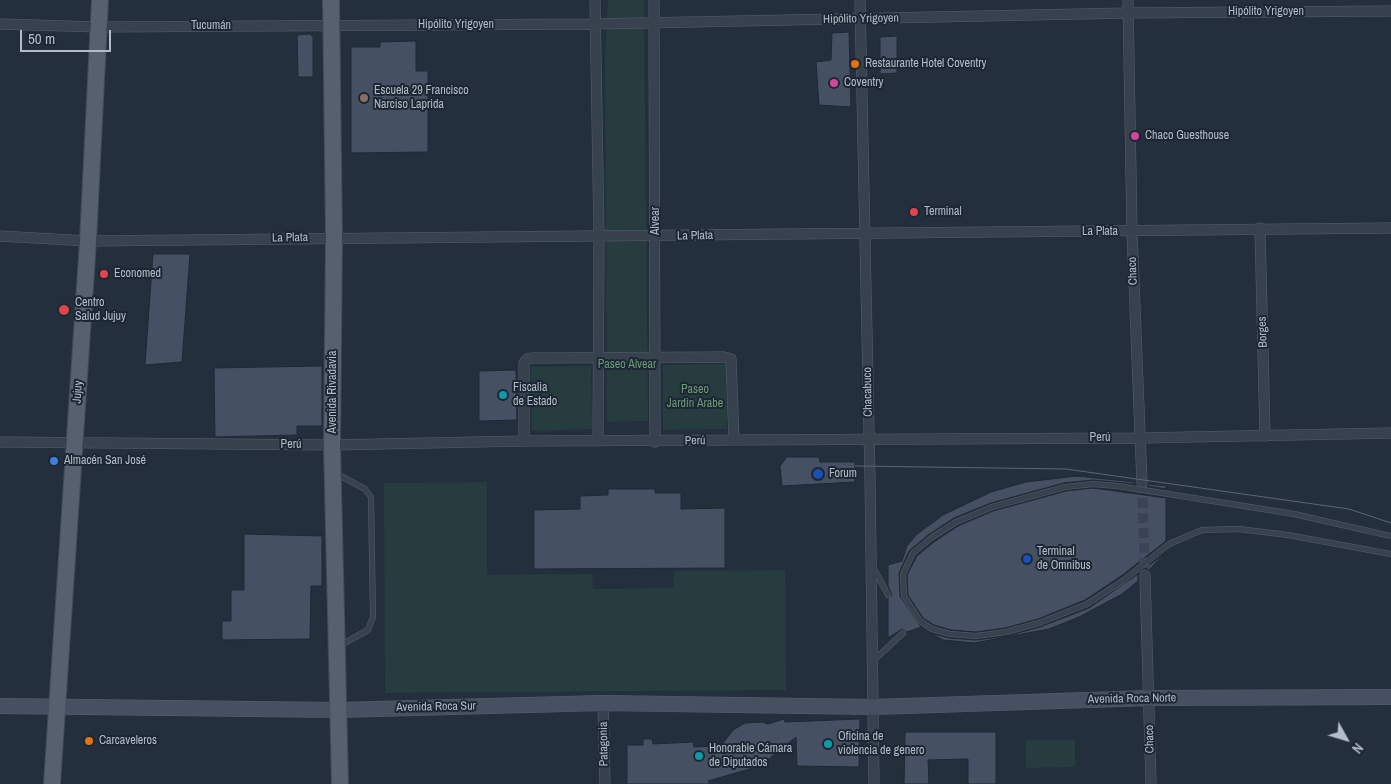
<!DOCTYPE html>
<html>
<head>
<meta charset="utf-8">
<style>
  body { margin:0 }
  #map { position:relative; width:1391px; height:784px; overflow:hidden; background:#242f3e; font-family:"Archivo Narrow",sans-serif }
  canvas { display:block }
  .north { position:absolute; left:1321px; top:714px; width:50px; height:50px; -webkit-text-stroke:4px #1d2633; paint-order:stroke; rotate:129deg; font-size:14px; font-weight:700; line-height:20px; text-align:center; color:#b4bcc9 }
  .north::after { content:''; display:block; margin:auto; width:18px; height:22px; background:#b4bcc9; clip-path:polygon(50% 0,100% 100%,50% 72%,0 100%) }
  .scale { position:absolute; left:20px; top:30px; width:91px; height:22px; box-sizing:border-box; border:2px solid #b4bcc9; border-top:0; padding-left:6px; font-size:15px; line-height:18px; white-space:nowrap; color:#b4bcc9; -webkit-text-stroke:4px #1d2633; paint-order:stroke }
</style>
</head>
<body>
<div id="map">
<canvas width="1391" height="784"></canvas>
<div class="north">N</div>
<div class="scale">50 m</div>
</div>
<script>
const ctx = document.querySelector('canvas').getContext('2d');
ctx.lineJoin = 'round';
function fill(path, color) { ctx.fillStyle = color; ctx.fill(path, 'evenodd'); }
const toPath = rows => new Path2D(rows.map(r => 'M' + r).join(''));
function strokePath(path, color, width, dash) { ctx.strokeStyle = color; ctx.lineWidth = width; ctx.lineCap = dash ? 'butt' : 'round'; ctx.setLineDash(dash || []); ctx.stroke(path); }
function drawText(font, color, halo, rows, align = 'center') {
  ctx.font = font + ' "Archivo Narrow",sans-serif'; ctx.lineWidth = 4; ctx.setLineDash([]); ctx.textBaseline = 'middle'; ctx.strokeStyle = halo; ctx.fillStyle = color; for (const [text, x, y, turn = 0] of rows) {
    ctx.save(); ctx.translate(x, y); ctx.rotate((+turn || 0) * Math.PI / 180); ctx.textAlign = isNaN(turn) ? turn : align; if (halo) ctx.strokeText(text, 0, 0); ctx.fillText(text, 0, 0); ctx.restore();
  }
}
fill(toPath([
  [608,0,644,0,648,421,607,422,605,58],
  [726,364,727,429,663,430,663,365],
  [591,366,592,429,532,431,531,367],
  [487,482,487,575,592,574,593,589,673,588,674,571,785,570,786,690,385,693,384,483],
  [1026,740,1075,740,1075,767,1026,768]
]), '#263c3f');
const building = toPath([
  [849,32,851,107,819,105,816,62,831,60,832,33,849,32],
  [310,34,313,37,313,77,298,77,297,35,310,34],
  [897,36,897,73,880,74,880,37,897,36],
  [416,41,416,71,428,71,428,152,351,153,351,47,380,47,380,42,416,41],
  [153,254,190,254,182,362,145,365,153,254],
  [322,366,322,426,297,426,297,435,215,437,214,368,322,366],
  [516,370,517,420,479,421,479,371,516,370],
  [787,457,819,457,820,462,855,462,855,482,782,486,780,466,787,457],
  [1077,476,1135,482,1135,484,1093,480,1064,483,991,503,954,518,928,535,909,551,899,573,900,596,921,627,907,632,902,629,888,638,888,599,892,595,888,586,888,565,902,561,907,546,916,535,943,515,991,492,1026,482,1077,476],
  [1149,484,1166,486,1166,489,1148,486,1149,484],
  [1093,488,1166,498,1166,541,1121,576,1085,600,1038,619,1005,628,976,632,951,630,934,625,923,618,908,595,907,575,917,556,934,542,958,526,993,511,1066,491,1093,488],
  [608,489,655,489,655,493,681,493,681,509,725,508,725,568,534,569,534,510,580,509,580,496,608,495,608,489],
  [244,534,322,536,322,586,311,586,310,639,222,640,222,621,231,621,231,590,244,590,244,534],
  [1166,552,1149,570,1146,568,1166,552],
  [1138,574,1138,581,1122,594,1079,617,1049,629,974,643,943,640,930,633,949,638,976,640,1007,636,1040,627,1089,608,1138,574],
  [784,719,785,722,860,719,859,767,797,766,796,737,760,766,708,781,710,784,627,784,627,745,643,745,643,739,652,739,653,744,693,742,694,747,715,746,724,742,733,730,745,723,762,722,768,724,784,719],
  [905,732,996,732,996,784,968,784,968,759,928,760,929,784,904,784,905,732]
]);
fill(building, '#455162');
strokePath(building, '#1f2835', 1);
strokePath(toPath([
  [1142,483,1145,575]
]), '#3a4453', 10, [10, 5]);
const lane = toPath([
  [337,474,365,489,371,497,373,617,368,630,339,646],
  [874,569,888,595],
  [872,662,903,633]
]);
const street = toPath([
  [595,0,599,235,598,441],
  [654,0,655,442],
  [860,0,870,478,874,784],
  [1128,0,1132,232,1142,483],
  [0,24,98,27,594,24,1128,13,1391,11],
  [1260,228,1265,436],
  [0,236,88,241,1391,228],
  [524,441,524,363,527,359,532,358,724,357,731,359,734,440],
  [0,442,332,445,524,441,1140,438,1391,433],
  [1145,575,1151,784],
  [603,703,605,784]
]);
const secondary = toPath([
  [0,706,338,710,603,703,873,707,1150,698,1391,697]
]);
const primary = toPath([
  [331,0,334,237,332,445,340,784],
  [52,784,88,241,100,0]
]);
strokePath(lane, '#565f6c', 6);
strokePath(street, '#565f6c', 11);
strokePath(secondary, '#565f6c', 16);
strokePath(primary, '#414a57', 18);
strokePath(lane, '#38414e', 5);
strokePath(street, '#38414e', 10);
strokePath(secondary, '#465061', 15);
strokePath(primary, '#56606e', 16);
strokePath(toPath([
  [855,466,1066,469,1349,509,1391,523]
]), '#5a6575', 1);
const laneBridge = toPath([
  [1391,536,1294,514,1118,486,1093,484,1065,487,992,507,956,522,931,538,913,553,903,574,904,596,920,621,932,629,950,634,976,636,1006,632,1039,623,1087,604,1124,580,1169,544,1202,530,1239,529,1288,535,1391,554]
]);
strokePath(laneBridge, '#565f6c', 6, []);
strokePath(laneBridge, '#38414e', 5);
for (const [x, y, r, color] of [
  [855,64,5,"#e8710a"],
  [834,83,5,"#d1479c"],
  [364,98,5,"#8d6e63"],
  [1135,136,5,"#d1479c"],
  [914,212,5,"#e0444e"],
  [104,274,5,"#e0444e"],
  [64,310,6,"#e0444e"],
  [503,395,5,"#0f9aa8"],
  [54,461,5,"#3f7fe0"],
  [818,474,6,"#1a4fb4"],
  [1027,559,5,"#1a4fb4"],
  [89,741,5,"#e8710a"],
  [828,744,5,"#0f9aa8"],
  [699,756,5,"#0f9aa8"]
]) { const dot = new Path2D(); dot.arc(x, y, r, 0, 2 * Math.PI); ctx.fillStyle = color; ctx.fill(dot); strokePath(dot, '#1d2633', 2); }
drawText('12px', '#b4bcc9', '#1d2633', [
  ["Hipólito Yrigoyen",1266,12],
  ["Hipólito Yrigoyen",861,19,-1],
  ["Hipólito Yrigoyen",456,25],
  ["Tucumán",211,26],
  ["Alvear",656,221,-90],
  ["La Plata",1100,232],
  ["La Plata",695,236,-1],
  ["La Plata",290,238,-1],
  ["Chaco",1133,271,-92],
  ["Borges",1263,332,-92],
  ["Jujuy",78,392,-86],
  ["Avenida Rivadavia",333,392,-90],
  ["Chacabuco",868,392,-91],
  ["Perú",1100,438],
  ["Perú",695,441,-1],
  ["Perú",291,445],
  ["Avenida Roca Norte",1132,699,-1],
  ["Avenida Roca Sur",436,707,-1],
  ["Chaco",1150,739,-91],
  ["Patagonia",604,744,-91]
]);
drawText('12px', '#b4bcc9', '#1d2633', [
  ["Restaurante Hotel Coventry",865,64],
  ["Coventry",844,83],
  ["Escuela 29 Francisco",374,91],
  ["Narciso Laprida",374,105],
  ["Chaco Guesthouse",1145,136],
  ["Terminal",924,212],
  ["Economed",114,274],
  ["Centro",75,303],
  ["Salud Jujuy",75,317],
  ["Fiscalia",513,388],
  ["de Estado",513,402],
  ["Almacén San José",64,461],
  ["Forum",829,474],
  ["Terminal",1037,552],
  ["de Omnibus",1037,566],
  ["Oficina de",838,737],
  ["violencia de genero",838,751],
  ["Carcaveleros",99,741],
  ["Honorable Cámara",709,749],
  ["de Diputados",709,763]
], 'left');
drawText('12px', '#6b9a76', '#1d2633', [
  ["Paseo Alvear",627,365],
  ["Paseo",695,390],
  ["Jardin Arabe",695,404]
]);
</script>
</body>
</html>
